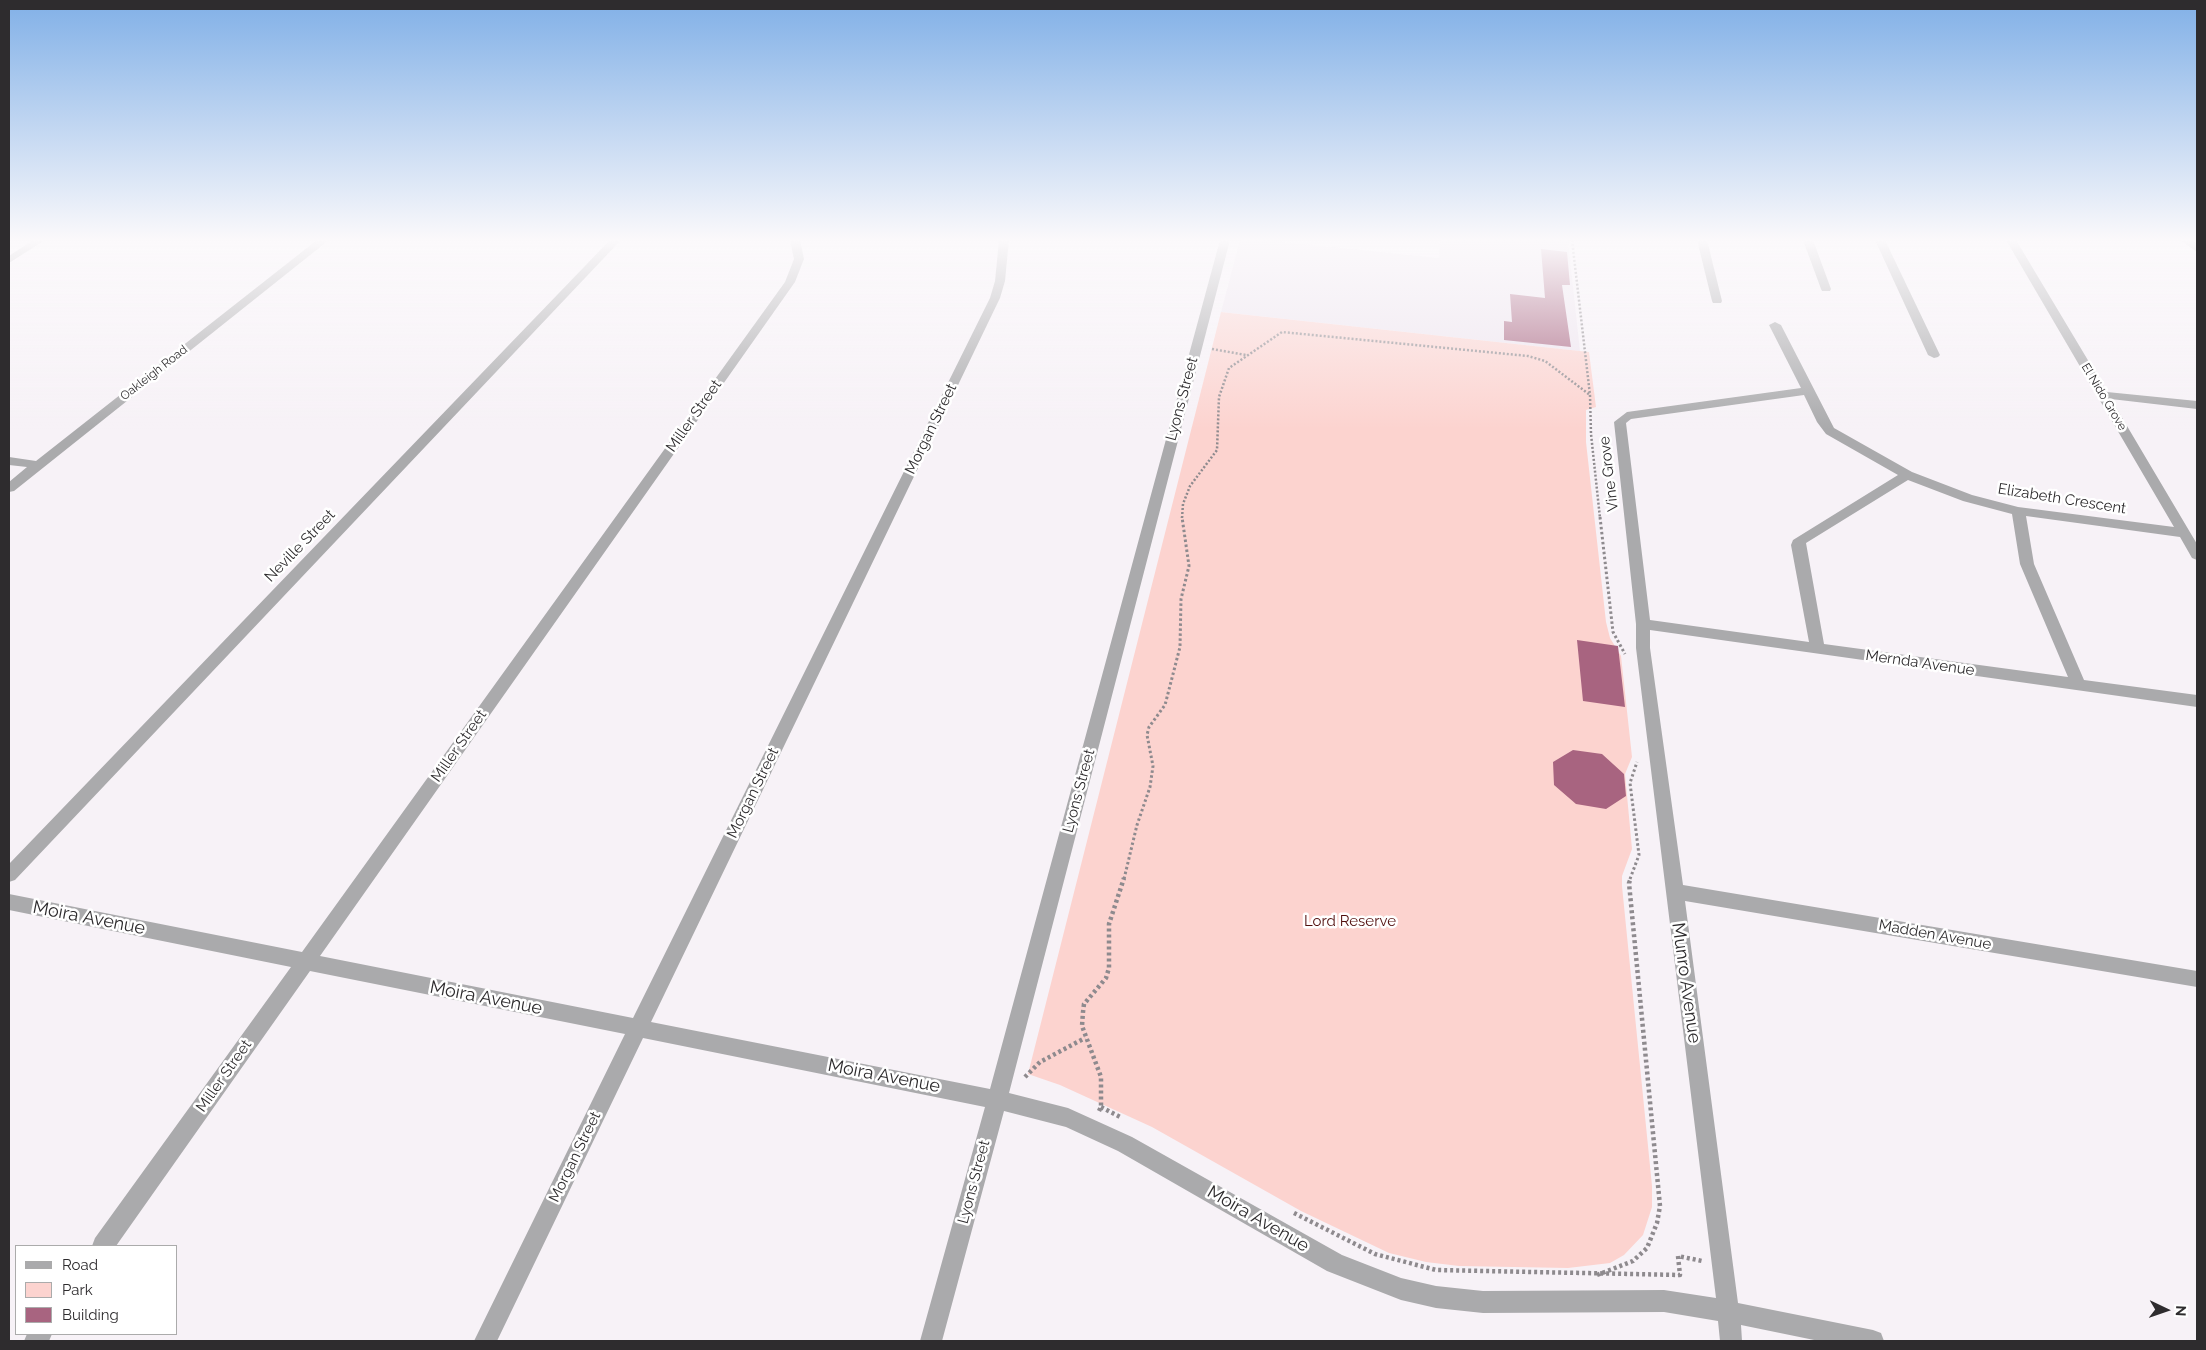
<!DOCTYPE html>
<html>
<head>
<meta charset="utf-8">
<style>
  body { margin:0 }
  #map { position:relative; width:2206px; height:1350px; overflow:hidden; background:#f7f2f7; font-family:Raleway,sans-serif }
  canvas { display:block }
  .frame { position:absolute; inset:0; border:10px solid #2e2c2e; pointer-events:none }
  .legend { position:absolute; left:15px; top:1245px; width:162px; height:90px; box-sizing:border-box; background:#fff; border:1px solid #ababab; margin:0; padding:6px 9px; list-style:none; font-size:15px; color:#2e2c2e }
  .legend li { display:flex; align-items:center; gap:10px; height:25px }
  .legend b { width:25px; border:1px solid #ababab }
  .north { position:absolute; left:2141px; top:1285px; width:50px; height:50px; -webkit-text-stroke:4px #fff; paint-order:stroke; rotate:93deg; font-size:14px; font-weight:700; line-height:20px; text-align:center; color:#2e2c2e }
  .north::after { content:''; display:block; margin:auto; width:18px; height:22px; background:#2e2c2e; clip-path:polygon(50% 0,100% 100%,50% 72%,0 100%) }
</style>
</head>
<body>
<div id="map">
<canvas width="2206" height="1350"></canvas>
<div class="frame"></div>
<ul class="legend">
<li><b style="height:6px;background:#aaaaac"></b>Road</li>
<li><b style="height:14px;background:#fcd3cf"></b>Park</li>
<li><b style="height:14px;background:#a86480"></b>Building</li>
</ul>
<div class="north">N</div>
</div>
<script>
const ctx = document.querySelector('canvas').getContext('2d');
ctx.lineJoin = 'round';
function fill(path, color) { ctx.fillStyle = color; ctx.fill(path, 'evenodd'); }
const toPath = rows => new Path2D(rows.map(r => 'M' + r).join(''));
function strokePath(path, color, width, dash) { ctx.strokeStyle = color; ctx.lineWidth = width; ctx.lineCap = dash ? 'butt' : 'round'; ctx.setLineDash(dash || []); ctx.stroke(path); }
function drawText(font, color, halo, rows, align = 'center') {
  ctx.font = font + ' Raleway,sans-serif'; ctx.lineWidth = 5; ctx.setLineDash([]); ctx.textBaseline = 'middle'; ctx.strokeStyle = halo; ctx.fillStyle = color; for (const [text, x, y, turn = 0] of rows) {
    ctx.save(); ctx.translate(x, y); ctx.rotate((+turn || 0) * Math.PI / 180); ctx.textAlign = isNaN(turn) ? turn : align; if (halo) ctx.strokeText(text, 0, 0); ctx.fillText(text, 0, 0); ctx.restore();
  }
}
fill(toPath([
  [1240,240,1264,240,1439,258,1440,240,1568,240,1580,351,1221,312]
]), '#eee5ef');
fill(toPath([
  [1221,312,1589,352,1596,407,1586,410,1586,442,1606,622,1610,638,1621,656,1632,757,1625,774,1632,849,1622,876,1622,886,1652,1186,1652,1207,1643,1235,1624,1255,1610,1263,1568,1268,1459,1266,1426,1262,1389,1253,1301,1211,1152,1127,1060,1085,1028,1074]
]), '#fcd3cf');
fill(toPath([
  [1541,249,1567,252,1570,285,1562,285,1571,347,1504,340,1504,321,1512,322,1510,294,1545,298],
  [1577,640,1618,646,1625,707,1583,701],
  [1573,750,1602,754,1624,774,1626,796,1606,809,1576,804,1554,785,1553,762]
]), '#a86480');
strokePath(toPath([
  [1572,240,1590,395,1591,434,1600,518],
  [1212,349,1246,355],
  [1182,518,1183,504,1190,486,1217,450,1219,397,1229,368,1282,332,1528,356,1545,361,1590,395]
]), '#8e8a8e', 2.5, [2, 2]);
strokePath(toPath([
  [1600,517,1613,632,1625,654],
  [1124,879,1137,825,1150,787,1153,766,1147,735,1149,727,1165,705,1180,647,1181,599,1189,566,1182,517],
  [1630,879,1639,855,1630,783,1637,762]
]), '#8e8a8e', 3, [2.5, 2.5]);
strokePath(toPath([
  [1025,1077,1040,1062,1085,1038],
  [1101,1107,1122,1118],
  [1099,1111,1101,1107,1101,1077,1082,1026,1083,1012,1084,1004,1106,978,1109,968,1109,924,1124,878],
  [1294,1213,1375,1254,1436,1270,1680,1275,1678,1256,1702,1261],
  [1597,1275,1633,1261,1647,1248,1657,1223,1660,1206,1629,883,1631,878]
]), '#8e8a8e', 4.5, [3, 3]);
fill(toPath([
  [33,240,45,240,9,263,9,256,33,240],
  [317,240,329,240,14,491,9,492,9,482,27,467,9,465,9,457,36,461,317,240],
  [610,240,621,240,15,880,9,882,9,864,610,240],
  [790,240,800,240,804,259,795,282,320,956,633,1018,990,298,995,281,999,240,1009,240,1005,281,1000,298,651,1022,990,1089,1220,240,1230,240,1009,1093,1068,1108,1132,1137,1342,1255,1401,1278,1436,1286,1483,1291,1664,1290,1716,1298,1636,648,1636,624,1614,422,1627,412,1801,388,1769,325,1775,322,1781,325,1834,428,1912,472,1972,495,2018,507,2174,527,2006,240,2016,240,2107,392,2197,401,2197,409,2111,399,2197,544,2197,560,2192,558,2180,537,2026,516,2034,564,2084,680,2197,695,2197,707,1650,630,1650,648,1683,885,2197,971,2197,987,1685,901,1738,1303,1873,1330,1881,1333,1884,1341,1819,1341,1741,1325,1742,1341,1720,1341,1718,1321,1664,1312,1483,1313,1436,1308,1401,1300,1327,1271,1118,1151,1066,1127,1004,1111,942,1341,920,1341,985,1107,643,1038,497,1341,474,1341,625,1034,310,971,116,1246,92,1246,95,1238,291,967,9,910,9,894,302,952,785,282,794,259,790,240],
  [1804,395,1817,422,1826,434,1898,475,1793,540,1791,545,1809,642,1650,620,1626,423,1631,419,1804,395],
  [1908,480,1963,501,2012,514,2020,564,2068,677,1824,644,1806,543,1908,480],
  [1697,240,1707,240,1722,301,1721,303,1713,303,1712,301,1697,240],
  [1803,240,1813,240,1831,289,1830,291,1822,291,1821,289,1803,240],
  [1875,240,1885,240,1940,355,1938,357,1934,358,1928,355,1875,240],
  [2180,240,2192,240,2197,244,2197,252,2180,240],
  [27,1334,52,1334,49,1341,24,1341,27,1334]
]), '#aaaaac');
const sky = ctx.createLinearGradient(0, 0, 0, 429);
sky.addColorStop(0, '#81b0e7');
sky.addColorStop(0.56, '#fbf9fb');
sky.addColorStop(1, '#fbf9fb00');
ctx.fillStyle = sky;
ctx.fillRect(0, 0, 2206, 429);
drawText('12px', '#2e2c2e', '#fff', [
  ["Oakleigh Road",154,373,-38],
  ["El Nido Grove",2104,397,59]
]);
drawText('15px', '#2e2c2e', '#fff', [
  ["Lyons Street",1182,399,-75],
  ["Miller Street",694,416,-55],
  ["Morgan Street",931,429,-64],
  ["Vine Grove",1609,474,-97],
  ["Elizabeth Crescent",2062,499,9],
  ["Neville Street",300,546,-46],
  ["Mernda Avenue",1920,663,8],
  ["Miller Street",459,746,-55],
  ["Lyons Street",1079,791,-75],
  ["Morgan Street",753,793,-64],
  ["Madden Avenue",1935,935,10],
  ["Miller Street",224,1076,-55],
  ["Morgan Street",575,1157,-64],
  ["Lyons Street",974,1182,-75]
]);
drawText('15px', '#520f0e', '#fff', [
  ["Lord Reserve",1350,921]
]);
drawText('18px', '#2e2c2e', '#fff', [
  ["Moira Avenue",89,918,11],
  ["Munro Avenue",1686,983,82],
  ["Moira Avenue",486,998,11],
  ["Moira Avenue",884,1076,11],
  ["Moira Avenue",1258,1219,30]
]);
</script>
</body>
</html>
